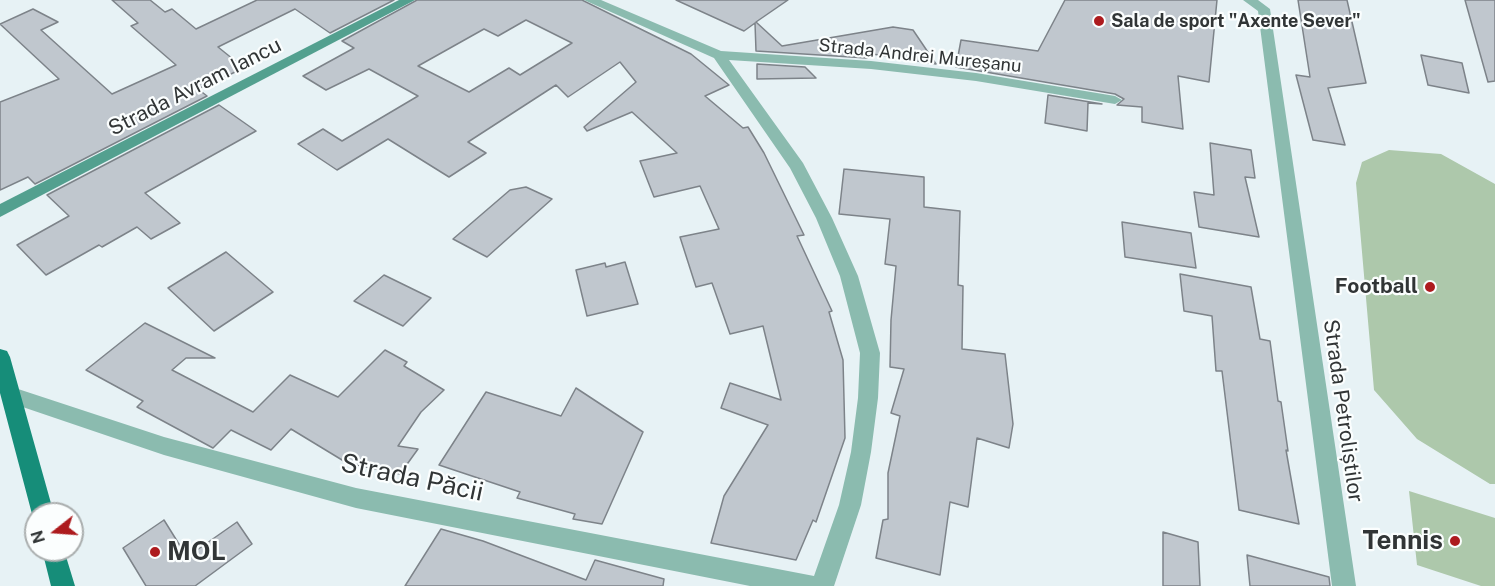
<!DOCTYPE html>
<html>
<head>
<meta charset="utf-8">
<style>
  body { margin:0 }
  #map { position:relative; width:1495px; height:586px; overflow:hidden; background:#e7f2f5; font-family:"Public Sans",sans-serif }
  canvas { display:block }
  .north { position:absolute; left:24px; top:502px; width:60px; height:60px; box-sizing:border-box; background:#fbfefe; border:2px solid #aaaeae; border-radius:50%; rotate:253deg; font-size:16px; font-weight:700; line-height:24px; text-align:center; color:#313536 }
  .north::after { content:''; display:block; margin:auto; width:21px; height:27px; background:#ad1b1e; clip-path:polygon(50% 0,100% 100%,50% 72%,0 100%) }
</style>
</head>
<body>
<div id="map">
<canvas width="1495" height="586"></canvas>
<div class="north">N</div>
</div>
<script>
const ctx = document.querySelector('canvas').getContext('2d');
ctx.lineJoin = 'round';
function fill(path, color) { ctx.fillStyle = color; ctx.fill(path, 'evenodd'); }
const toPath = rows => new Path2D(rows.map(r => 'M' + r).join(''));
function strokePath(path, color, width, dash) { ctx.strokeStyle = color; ctx.lineWidth = width; ctx.lineCap = dash ? 'butt' : 'round'; ctx.setLineDash(dash || []); ctx.stroke(path); }
function drawText(font, color, halo, rows, align = 'center') {
  ctx.font = font + ' "Public Sans",sans-serif'; ctx.lineWidth = 4.5; ctx.setLineDash([]); ctx.textBaseline = 'middle'; ctx.strokeStyle = halo; ctx.fillStyle = color; for (const [text, x, y, turn = 0] of rows) {
    ctx.save(); ctx.translate(x, y); ctx.rotate((+turn || 0) * Math.PI / 180); ctx.textAlign = isNaN(turn) ? turn : align; if (halo) ctx.strokeText(text, 0, 0); ctx.fillText(text, 0, 0); ctx.restore();
  }
}
fill(toPath([
  [1389,150,1441,154,1495,184,1495,484,1490,484,1417,439,1374,390,1356,183,1362,162],
  [1409,491,1495,518,1495,586,1481,586,1417,565]
]), '#adc8ab');
const building = toPath([
  [112,0,150,0,165,12,172,9,196,29,257,0,394,0,330,33,295,9,218,47,244,68,198,89,207,96,35,184,28,177,0,190,0,102,59,79,0,24,33,9,58,22,41,30,112,94,176,65,131,26,138,23,112,0],
  [417,0,582,0,691,54,729,85,705,96,743,128,748,127,764,153,804,235,797,236,832,311,829,312,843,360,845,438,816,522,813,520,796,560,711,543,724,496,768,425,721,408,730,383,781,400,763,326,730,334,712,283,696,287,680,237,719,229,700,186,654,197,640,161,677,153,632,112,587,131,584,127,636,82,620,62,568,97,556,85,468,142,486,153,449,177,388,139,337,170,298,144,323,129,342,141,418,96,369,69,326,90,303,76,354,48,342,41,417,0],
  [526,20,572,43,520,75,509,68,469,92,418,66,484,29,498,36,526,20],
  [676,0,788,0,756,22,782,46,893,27,913,30,936,64,866,53,867,58,756,51,755,23,744,31,676,0],
  [1065,0,1217,0,1209,82,1178,76,1183,129,1142,122,1142,107,1117,105,1124,99,1115,94,956,67,961,40,1038,51,1065,0],
  [1298,0,1347,0,1366,83,1328,88,1345,145,1313,140,1296,75,1310,77,1298,0],
  [1465,0,1495,0,1495,81,1488,82,1465,0],
  [1421,55,1462,63,1469,93,1428,85,1421,55],
  [757,64,805,67,816,78,757,79,757,64],
  [1048,95,1102,104,1088,103,1087,131,1045,123,1048,95],
  [219,105,256,131,145,193,180,223,151,239,137,227,102,247,99,245,46,275,17,245,69,216,47,195,219,105],
  [1210,143,1251,150,1255,178,1245,177,1259,237,1199,227,1194,192,1214,195,1210,143],
  [844,169,924,177,924,207,960,211,958,285,963,286,962,349,1005,354,1013,424,1009,448,977,438,968,507,950,502,940,575,876,558,883,520,888,519,888,473,900,416,891,413,904,369,890,367,891,320,896,266,885,264,890,219,839,214,844,169],
  [526,187,552,199,487,257,453,239,510,190,526,187],
  [1122,222,1191,233,1196,268,1125,257,1122,222],
  [226,252,273,292,214,331,168,288,226,252],
  [625,262,638,304,587,316,576,270,605,263,606,267,625,262],
  [1180,274,1251,287,1260,339,1270,341,1278,401,1281,402,1288,451,1286,450,1299,524,1239,510,1222,371,1216,371,1212,316,1184,311,1180,274],
  [384,275,431,298,403,326,354,301,384,275],
  [145,323,215,358,186,358,172,370,253,412,290,375,338,397,385,350,407,362,404,366,444,390,421,412,398,446,418,449,400,474,347,463,291,429,271,450,231,430,213,448,137,407,143,401,86,370,145,323],
  [576,388,643,432,602,524,573,519,575,514,517,498,520,492,439,465,486,392,561,416,576,388],
  [164,520,187,557,237,522,252,544,195,586,146,586,123,548,164,520],
  [441,529,483,541,586,580,595,560,664,579,663,586,405,586,441,529],
  [1163,532,1198,542,1200,586,1163,586,1163,532],
  [1247,555,1329,577,1330,586,1250,586,1247,555]
]);
fill(building, '#c0c7ce');
strokePath(building, '#7d8389', 1.5);
fill(toPath([
  [584,0,601,0,721,51,871,61,976,73,1115,96,1122,100,1115,104,976,81,871,69,729,60,803,163,832,218,858,276,880,353,878,398,871,452,861,505,834,586,750,586,356,508,164,455,5,401,2,395,5,389,12,387,164,437,356,488,814,576,839,505,851,452,858,398,860,353,840,276,816,218,790,168,714,58,584,0],
  [1243,0,1258,0,1270,9,1356,586,1332,586,1258,11,1243,0]
]), '#8bbbaf');
fill(toPath([
  [399,0,415,0,0,217,0,204,399,0]
]), '#53a08f');
fill(toPath([
  [0,349,7,351,10,357,54,514,36,514,36,522,32,514,0,393,0,349],
  [42,550,64,550,75,586,51,586,42,550]
]), '#168d79');
for (const [x, y, r, color] of [
  [1099,21,6,"#ad1b1e"],
  [1430,287,6,"#ad1b1e"],
  [1455,541,6,"#ad1b1e"],
  [155,552,6,"#ad1b1e"]
]) { const dot = new Path2D(); dot.arc(x, y, r, 0, 2 * Math.PI); ctx.fillStyle = color; ctx.fill(dot); strokePath(dot, '#fbfefe', 2); }
drawText('bold 18px', '#313536', '#fbfefe', [
  ["Sala de sport \"Axente Sever\"",1111,21]
], 'left');
drawText('18px', '#313536', '#fbfefe', [
  ["Strada Andrei Mureșanu",920,56,6]
]);
drawText('21px', '#313536', '#fbfefe', [
  ["Strada Avram Iancu",195,87,-27],
  ["Strada Petroliștilor",1343,411,82]
]);
drawText('bold 21px', '#313536', '#fbfefe', [
  ["Football",1418,287]
], 'right');
drawText('26px', '#313536', '#fbfefe', [
  ["Strada Păcii",412,478,12]
]);
drawText('bold 26px', '#313536', '#fbfefe', [
  ["Tennis",1443,541],
  ["MOL",167,552,"left"]
], 'right');
</script>
</body>
</html>
